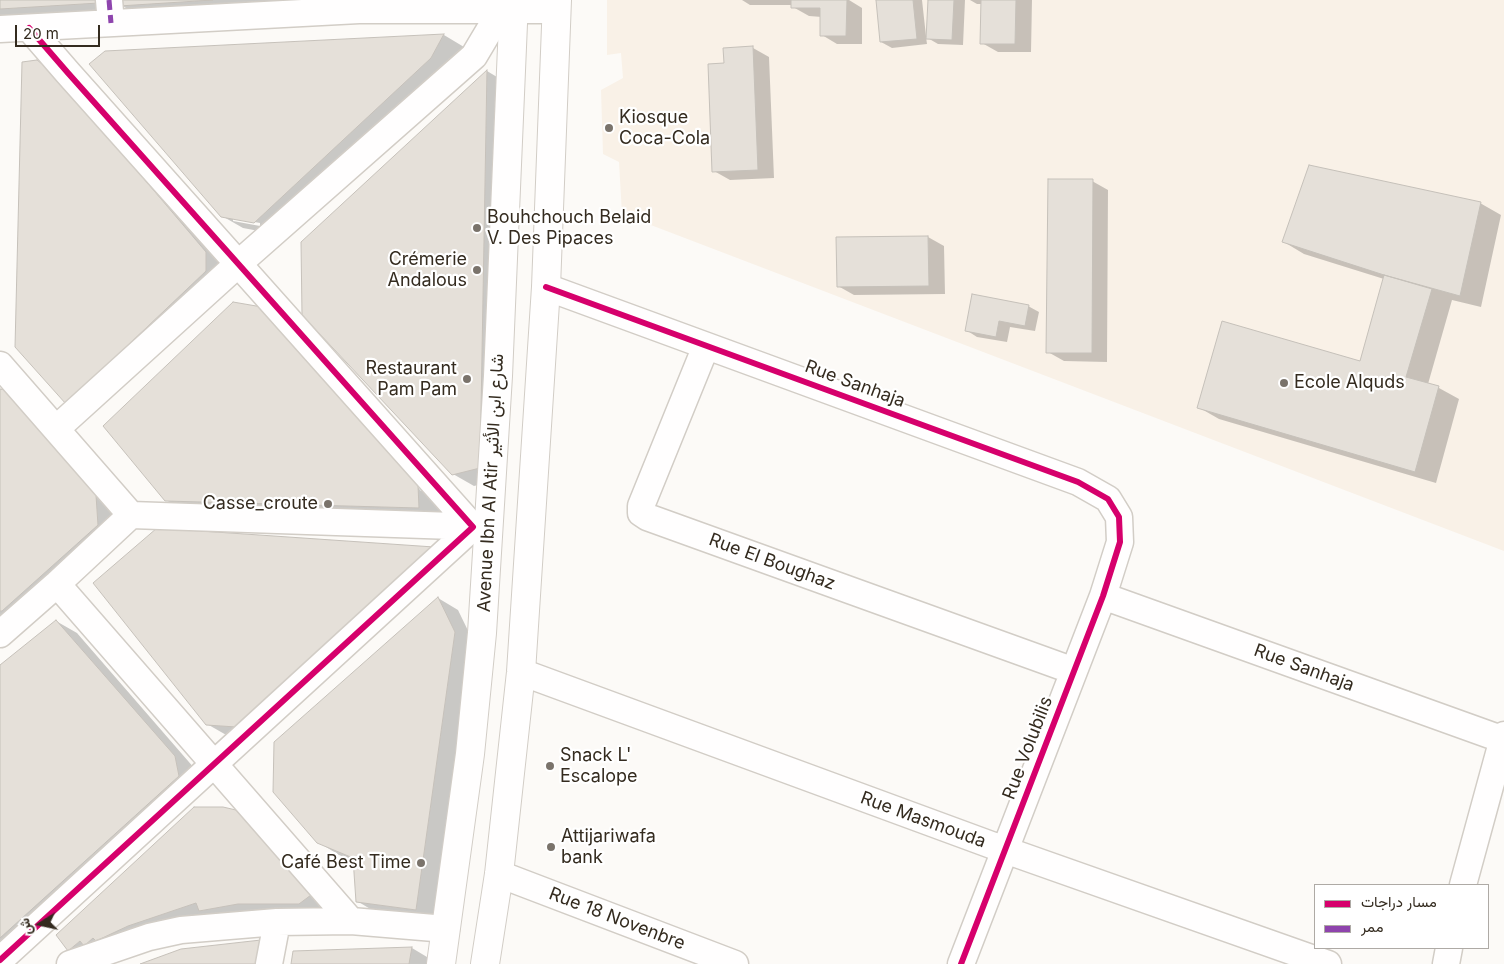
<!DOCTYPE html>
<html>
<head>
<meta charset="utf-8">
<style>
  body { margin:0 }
  #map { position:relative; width:1504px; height:964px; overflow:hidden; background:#fcfaf7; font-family:Inter,Vazirmatn,sans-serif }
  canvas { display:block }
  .legend { position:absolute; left:1314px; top:884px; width:175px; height:65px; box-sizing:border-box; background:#fff; border:1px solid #aeaaa5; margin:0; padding:6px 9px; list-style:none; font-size:15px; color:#342b1f }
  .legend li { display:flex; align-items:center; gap:10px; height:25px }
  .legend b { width:25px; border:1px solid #aeaaa5 }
  .north { position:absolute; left:15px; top:899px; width:50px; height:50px; -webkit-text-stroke:4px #fff; paint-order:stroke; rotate:260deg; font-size:14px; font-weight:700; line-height:20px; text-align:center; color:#342b1f }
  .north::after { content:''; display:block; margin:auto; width:18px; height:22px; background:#342b1f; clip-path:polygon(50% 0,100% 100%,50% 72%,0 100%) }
  .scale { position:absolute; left:15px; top:25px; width:85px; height:22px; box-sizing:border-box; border:2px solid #342b1f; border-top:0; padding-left:6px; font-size:15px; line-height:18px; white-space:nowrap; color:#342b1f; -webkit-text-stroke:4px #fff; paint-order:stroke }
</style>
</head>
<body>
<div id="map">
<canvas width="1504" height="964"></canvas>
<ul class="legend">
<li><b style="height:6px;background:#d6006c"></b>مسار دراجات</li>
<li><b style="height:6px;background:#8e44ad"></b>ممر</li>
</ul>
<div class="north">ش</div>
<div class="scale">20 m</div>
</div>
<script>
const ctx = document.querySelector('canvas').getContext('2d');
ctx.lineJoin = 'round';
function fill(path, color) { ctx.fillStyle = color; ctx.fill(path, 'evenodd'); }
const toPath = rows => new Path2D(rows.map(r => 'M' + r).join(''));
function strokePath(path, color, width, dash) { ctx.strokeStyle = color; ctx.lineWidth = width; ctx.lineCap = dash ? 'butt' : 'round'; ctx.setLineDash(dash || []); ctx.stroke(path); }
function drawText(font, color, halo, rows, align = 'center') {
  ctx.font = font + ' Inter,Vazirmatn,sans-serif'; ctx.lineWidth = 4.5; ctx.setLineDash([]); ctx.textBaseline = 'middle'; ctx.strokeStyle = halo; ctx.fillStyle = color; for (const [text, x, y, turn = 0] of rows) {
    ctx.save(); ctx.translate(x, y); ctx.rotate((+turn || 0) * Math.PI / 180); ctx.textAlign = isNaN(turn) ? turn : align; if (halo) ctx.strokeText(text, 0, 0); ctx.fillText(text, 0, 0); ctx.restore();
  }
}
fill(toPath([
  [607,0,1504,0,1504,551,622,214,619,162,603,154,601,90,623,78,621,53,607,55]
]), '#f9f1e7');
fill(toPath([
  [0,0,118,0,119,14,0,22],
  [120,0,365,0,141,17,121,5],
  [742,0,849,0,862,8,862,44,837,44,822,35,822,17,809,16,793,7,793,5,750,5],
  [877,0,922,0,926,36,928,36,930,0,965,0,963,45,938,44,926,37,927,44,892,48,881,42],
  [970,0,1032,0,1031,52,998,52,982,43,982,4,977,4],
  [444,35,464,47,451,70,275,234,243,228,222,216,106,52],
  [233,218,260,223,260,226,233,221],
  [753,48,769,57,774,178,730,180,714,171,725,65],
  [37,61,58,73,227,265,88,415],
  [487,71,507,83,501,479,474,486,453,474,302,243],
  [1092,181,1108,190,1107,362,1064,361,1048,352],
  [1480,203,1501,215,1481,307,1452,300,1428,384,1439,388,1459,399,1436,483,1219,419,1198,407,1360,363,1384,279,1304,254,1284,242],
  [928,237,944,246,945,294,854,295,838,286,837,238],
  [233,304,261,308,282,320,438,498,440,519,187,512,166,500,105,426],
  [268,316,271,316,423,489,421,491],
  [1028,306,1039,312,1035,331,1010,327,1007,342,977,337,966,330],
  [0,390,116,508,118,537,0,623],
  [453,560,228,736,207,724],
  [438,598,458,610,475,645,437,921,377,913,357,901,354,861,339,855,318,842],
  [56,621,77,633,195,769,0,945,0,667],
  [235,811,256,823,331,907,90,962,69,950],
  [412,948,432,960,431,964,292,964]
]), '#0003');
const building = toPath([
  [0,0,99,0,99,3,0,9,0,0],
  [119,0,213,0,119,6,119,0],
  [791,0,847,0,846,36,820,36,820,8,791,8,791,0],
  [876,0,913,0,917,39,880,42,876,0],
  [928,0,954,0,952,40,926,39,928,0],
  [981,0,1016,0,1015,44,980,44,981,0],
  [444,34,431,58,254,223,221,217,89,64,105,51,444,34],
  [753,46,758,170,712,172,708,64,724,63,723,48,753,46],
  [37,60,55,74,206,252,206,271,66,404,15,347,22,62,37,60],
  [487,70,480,468,452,475,302,315,301,242,487,70],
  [1309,165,1481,202,1460,296,1384,275,1282,242,1309,165],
  [1048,179,1093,179,1092,353,1046,353,1048,179],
  [928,236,929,286,837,287,836,237,928,236],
  [1384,275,1432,289,1406,377,1439,386,1415,472,1197,408,1222,321,1360,361,1384,275],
  [972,294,1029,305,1025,326,999,321,996,337,965,331,972,294],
  [233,302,262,307,418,485,419,508,165,501,103,426,233,302],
  [0,389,5,390,96,495,98,525,2,611,0,611,0,389],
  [157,528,434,547,236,727,206,725,93,583,157,528],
  [438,597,455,632,416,910,356,902,353,858,317,843,273,792,274,742,438,597],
  [56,620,175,756,179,776,0,938,0,665,56,620],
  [194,807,223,807,236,810,311,895,299,904,238,904,199,911,196,903,128,926,96,941,93,938,84,946,80,941,68,951,56,935,194,807],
  [261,940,256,964,140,964,181,949,261,940],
  [412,947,409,964,291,964,293,951,412,947]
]);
fill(building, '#e5e0d9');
strokePath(building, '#c6c1ba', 1);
const minor = toPath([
  [109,0,111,23],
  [0,29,359,10,556,10],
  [546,287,1078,482,1108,499,1119,517,1120,542,1103,596,961,964],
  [706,346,641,506,641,513,647,517,1074,671],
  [0,365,131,515],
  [56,429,238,264,474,56,502,9],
  [57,584,351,921],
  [1103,596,1504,740],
  [0,634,57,584,131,515,483,527],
  [521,672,1005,850,1328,964],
  [499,874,735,964],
  [1463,885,1504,735],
  [0,960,473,527,68,73,29,28],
  [70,964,149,937,181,930,277,922,351,921,446,929],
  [269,964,277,922],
  [1446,964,1449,948]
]);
const tertiary = toPath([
  [441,964,470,754,482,633,498,376,514,0],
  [485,964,499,874,521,672,546,287,557,0]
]);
strokePath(minor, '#d2cdc6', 29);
strokePath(tertiary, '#d2cdc6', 30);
strokePath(minor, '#fffefe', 26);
strokePath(tertiary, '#fffefe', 28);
strokePath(toPath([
  [109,0,111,23]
]), '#8e44ad', 5, [10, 5]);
strokePath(toPath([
  [546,287,1078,482,1108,499,1119,517,1120,542,1103,596,961,964],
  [0,960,473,527,68,73,29,28]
]), '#d6006c', 6);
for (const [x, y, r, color] of [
  [609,128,5,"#7a736b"],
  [477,228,5,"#7a736b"],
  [477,270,5,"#7a736b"],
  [467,379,5,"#7a736b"],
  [1284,383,5,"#7a736b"],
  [328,504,5,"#7a736b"],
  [550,766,5,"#7a736b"],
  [551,847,5,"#7a736b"],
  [421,863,5,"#7a736b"]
]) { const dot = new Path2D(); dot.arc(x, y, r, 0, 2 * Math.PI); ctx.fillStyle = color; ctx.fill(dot); strokePath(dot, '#fff', 2); }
drawText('18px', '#342b1f', '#fff', [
  ["Kiosque",619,118],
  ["Coca-Cola",619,139],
  ["Bouhchouch Belaid",487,218],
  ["V. Des Pipaces",487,239],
  ["Crémerie",467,260,"right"],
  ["Andalous",467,281,"right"],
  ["Restaurant",457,369,"right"],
  ["Pam Pam",457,390,"right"],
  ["Ecole Alquds",1294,383],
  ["Casse_croute",318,504,"right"],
  ["Snack L'",560,756],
  ["Escalope",560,777],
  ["Attijariwafa",561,837],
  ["bank",561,858],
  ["Café Best Time",411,863,"right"]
], 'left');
drawText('18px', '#342b1f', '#fff', [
  ["Rue Sanhaja",855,384,20],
  ["Avenue Ibn Al Atir شارع ابن الأثير",491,483,-87],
  ["Rue El Boughaz",772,562,20],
  ["Rue Sanhaja",1304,668,20],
  ["Rue Volubilis",1028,748,-69],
  ["Rue Masmouda",923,820,20],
  ["Rue 18 Novenbre",617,919,21]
]);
</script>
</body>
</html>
